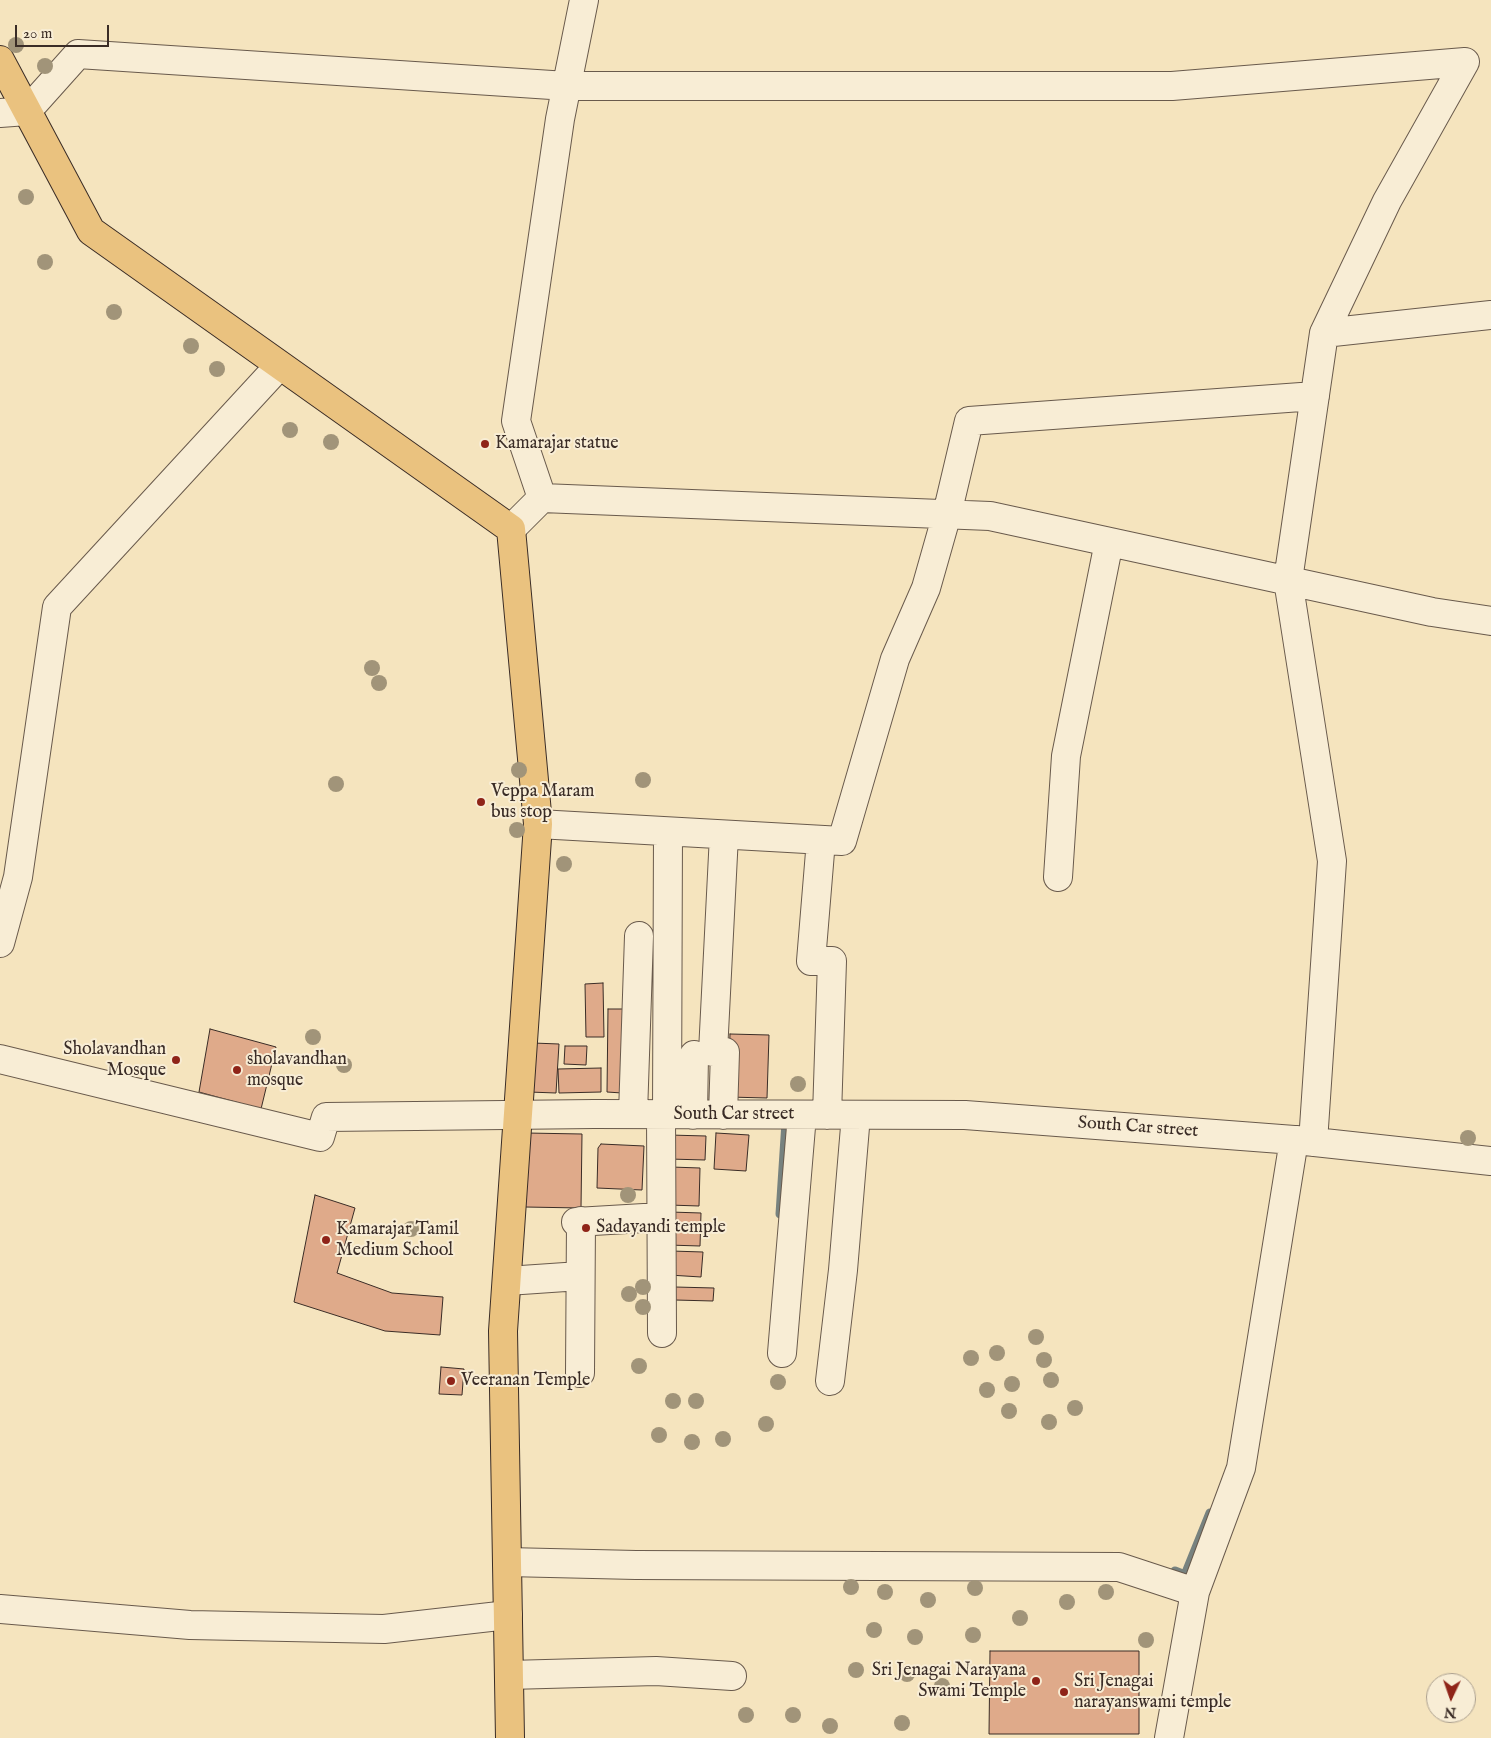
<!DOCTYPE html>
<html>
<head>
<meta charset="utf-8">
<style>
  body { margin:0 }
  #map { position:relative; width:1491px; height:1738px; overflow:hidden; background:#f5e4be; font-family:"IM FELL English",serif }
  canvas { display:block }
  .north { position:absolute; left:1426px; top:1673px; width:50px; height:50px; box-sizing:border-box; background:#f8edd5; border:1px solid #aca08f; border-radius:50%; rotate:183deg; font-size:14px; font-weight:700; line-height:20px; text-align:center; color:#3a2c26 }
  .north::after { content:''; display:block; margin:auto; width:18px; height:22px; background:#8f2418; clip-path:polygon(50% 0,100% 100%,50% 72%,0 100%) }
  .scale { position:absolute; left:15px; top:25px; width:94px; height:22px; box-sizing:border-box; border:2px solid #3a2c26; border-top:0; padding-left:6px; font-size:15px; line-height:18px; white-space:nowrap; color:#3a2c26; -webkit-text-stroke:4px #f8edd5; paint-order:stroke }
</style>
</head>
<body>
<div id="map">
<canvas width="1491" height="1738"></canvas>
<div class="north">N</div>
<div class="scale">20 m</div>
</div>
<script>
const ctx = document.querySelector('canvas').getContext('2d');
ctx.lineJoin = 'round';
const toPath = rows => new Path2D(rows.map(r => 'M' + r).join(''));
function strokePath(path, color, width, dash) { ctx.strokeStyle = color; ctx.lineWidth = width; ctx.lineCap = dash ? 'butt' : 'round'; ctx.setLineDash(dash || []); ctx.stroke(path); }
function fill(path, color) { ctx.fillStyle = color; ctx.fill(path, 'evenodd'); }
function drawText(font, color, halo, rows, align = 'center') {
  ctx.font = font + ' "IM FELL English",serif'; ctx.lineWidth = 4; ctx.setLineDash([]); ctx.textBaseline = 'middle'; ctx.strokeStyle = halo; ctx.fillStyle = color; for (const [text, x, y, turn = 0] of rows) {
    ctx.save(); ctx.translate(x, y); ctx.rotate((+turn || 0) * Math.PI / 180); ctx.textAlign = isNaN(turn) ? turn : align; if (halo) ctx.strokeText(text, 0, 0); ctx.fillText(text, 0, 0); ctx.restore();
  }
}
strokePath(toPath([
  [780,1214,786,1122,782,1122],
  [1175,1571,1185,1575,1210,1513]
]), '#77827f', 9);
const building = toPath([
  [603,983,604,1037,586,1037,585,984,603,983],
  [608,1009,624,1009,622,1093,607,1092,608,1009],
  [210,1029,276,1047,261,1109,199,1092,210,1029],
  [730,1034,769,1035,767,1098,728,1097,730,1034],
  [533,1043,559,1044,556,1093,529,1092,533,1043],
  [565,1046,587,1046,586,1065,564,1064,565,1046],
  [601,1068,601,1092,559,1093,558,1069,601,1068],
  [526,1133,582,1134,581,1208,525,1207,526,1133],
  [716,1133,749,1135,746,1171,714,1169,716,1133],
  [669,1135,706,1136,705,1160,669,1159,669,1135],
  [601,1144,644,1146,642,1190,597,1188,598,1148,601,1144],
  [671,1167,700,1168,699,1206,669,1205,671,1167],
  [315,1195,355,1208,337,1273,392,1293,443,1297,440,1335,385,1331,294,1302,315,1195],
  [670,1212,701,1213,700,1246,668,1245,670,1212],
  [671,1251,703,1252,701,1277,669,1275,671,1251],
  [675,1287,714,1288,713,1301,675,1300,675,1287],
  [441,1367,464,1369,462,1395,439,1394,441,1367],
  [990,1651,1139,1651,1139,1734,989,1734,990,1651]
]);
fill(building, '#dfaa8a');
strokePath(building, '#3a2c26', 1);
const minor = toPath([
  [0,113,27,111,78,54,567,86,1172,86,1465,62,1387,201,1324,333],
  [542,498,516,421,560,119,584,0],
  [511,529,542,498,990,516,1432,612,1491,621],
  [538,824,842,841,895,659,926,588,947,514,969,421,1315,396],
  [821,840,811,961,832,961,827,1115],
  [1058,877,1066,756,1109,542],
  [0,943,18,877,57,607,279,366],
  [0,1059,320,1137,326,1117,594,1114,965,1115,1294,1140,1241,1468,1195,1592],
  [633,1114,639,936],
  [661,1114,662,1333],
  [667,1115,668,832],
  [693,1115,694,1055],
  [723,1115,725,1052,713,1052,724,835],
  [1296,1140,1491,1161],
  [1313,1142,1332,861,1288,580,1324,333,1491,315],
  [576,1222,661,1217],
  [507,1281,580,1276],
  [782,1353,802,1115],
  [580,1373,581,1221],
  [830,1381,843,1270,856,1115],
  [507,1562,636,1565,1119,1567,1195,1592,1169,1738],
  [0,1609,190,1625,384,1629,508,1615],
  [509,1675,656,1671,732,1676]
]);
const primary = toPath([
  [0,60,91,231,511,529,538,824,503,1331,510,1738]
]);
strokePath(minor, '#695a4c', 30);
strokePath(primary, '#3a2c26', 30);
strokePath(minor, '#f8edd5', 28);
strokePath(primary, '#eac27f', 28);
ctx.fillStyle = '#a19479';
for (const [x, y] of [
  [16,45],
  [45,66],
  [26,197],
  [45,262],
  [114,312],
  [191,346],
  [217,369],
  [290,430],
  [331,442],
  [372,668],
  [379,683],
  [519,770],
  [643,780],
  [336,784],
  [517,830],
  [564,864],
  [313,1037],
  [344,1065],
  [798,1084],
  [1468,1138],
  [628,1195],
  [411,1229],
  [643,1287],
  [629,1294],
  [643,1307],
  [1036,1337],
  [997,1353],
  [971,1358],
  [1044,1360],
  [639,1366],
  [1051,1380],
  [778,1382],
  [1012,1384],
  [987,1390],
  [673,1401],
  [696,1401],
  [1075,1408],
  [1009,1411],
  [1049,1422],
  [766,1424],
  [659,1435],
  [723,1439],
  [692,1442],
  [851,1587],
  [975,1588],
  [885,1592],
  [1106,1592],
  [928,1600],
  [1067,1602],
  [1020,1618],
  [874,1630],
  [973,1635],
  [915,1637],
  [1146,1640],
  [856,1670],
  [907,1674],
  [942,1686],
  [746,1715],
  [793,1715],
  [902,1723],
  [830,1726]
]) { ctx.beginPath(); ctx.arc(x, y, 8, 0, 2 * Math.PI); ctx.fill(); }
for (const [x, y, r, color] of [
  [485,444,5,"#8f2418"],
  [481,802,5,"#8f2418"],
  [176,1060,5,"#8f2418"],
  [237,1070,5,"#8f2418"],
  [586,1228,5,"#8f2418"],
  [326,1240,5,"#8f2418"],
  [451,1381,5,"#8f2418"],
  [1036,1681,5,"#8f2418"],
  [1064,1692,5,"#8f2418"]
]) { const dot = new Path2D(); dot.arc(x, y, r, 0, 2 * Math.PI); ctx.fillStyle = color; ctx.fill(dot); strokePath(dot, '#f8edd5', 2); }
drawText('18px', '#3a2c26', '#f8edd5', [
  ["Kamarajar statue",495,444],
  ["Veppa Maram",491,792],
  ["bus stop",491,813],
  ["Sholavandhan",166,1050,"right"],
  ["Mosque",166,1071,"right"],
  ["sholavandhan",247,1060],
  ["mosque",247,1081],
  ["Sadayandi temple",596,1228],
  ["Kamarajar Tamil",336,1230],
  ["Medium School",336,1251],
  ["Veeranan Temple",461,1381],
  ["Sri Jenagai Narayana",1026,1671,"right"],
  ["Swami Temple",1026,1692,"right"],
  ["Sri Jenagai",1074,1682],
  ["narayanswami temple",1074,1703]
], 'left');
drawText('18px', '#3a2c26', '#f8edd5', [
  ["South Car street",734,1115],
  ["South Car street",1138,1128,4]
]);
</script>
</body>
</html>
